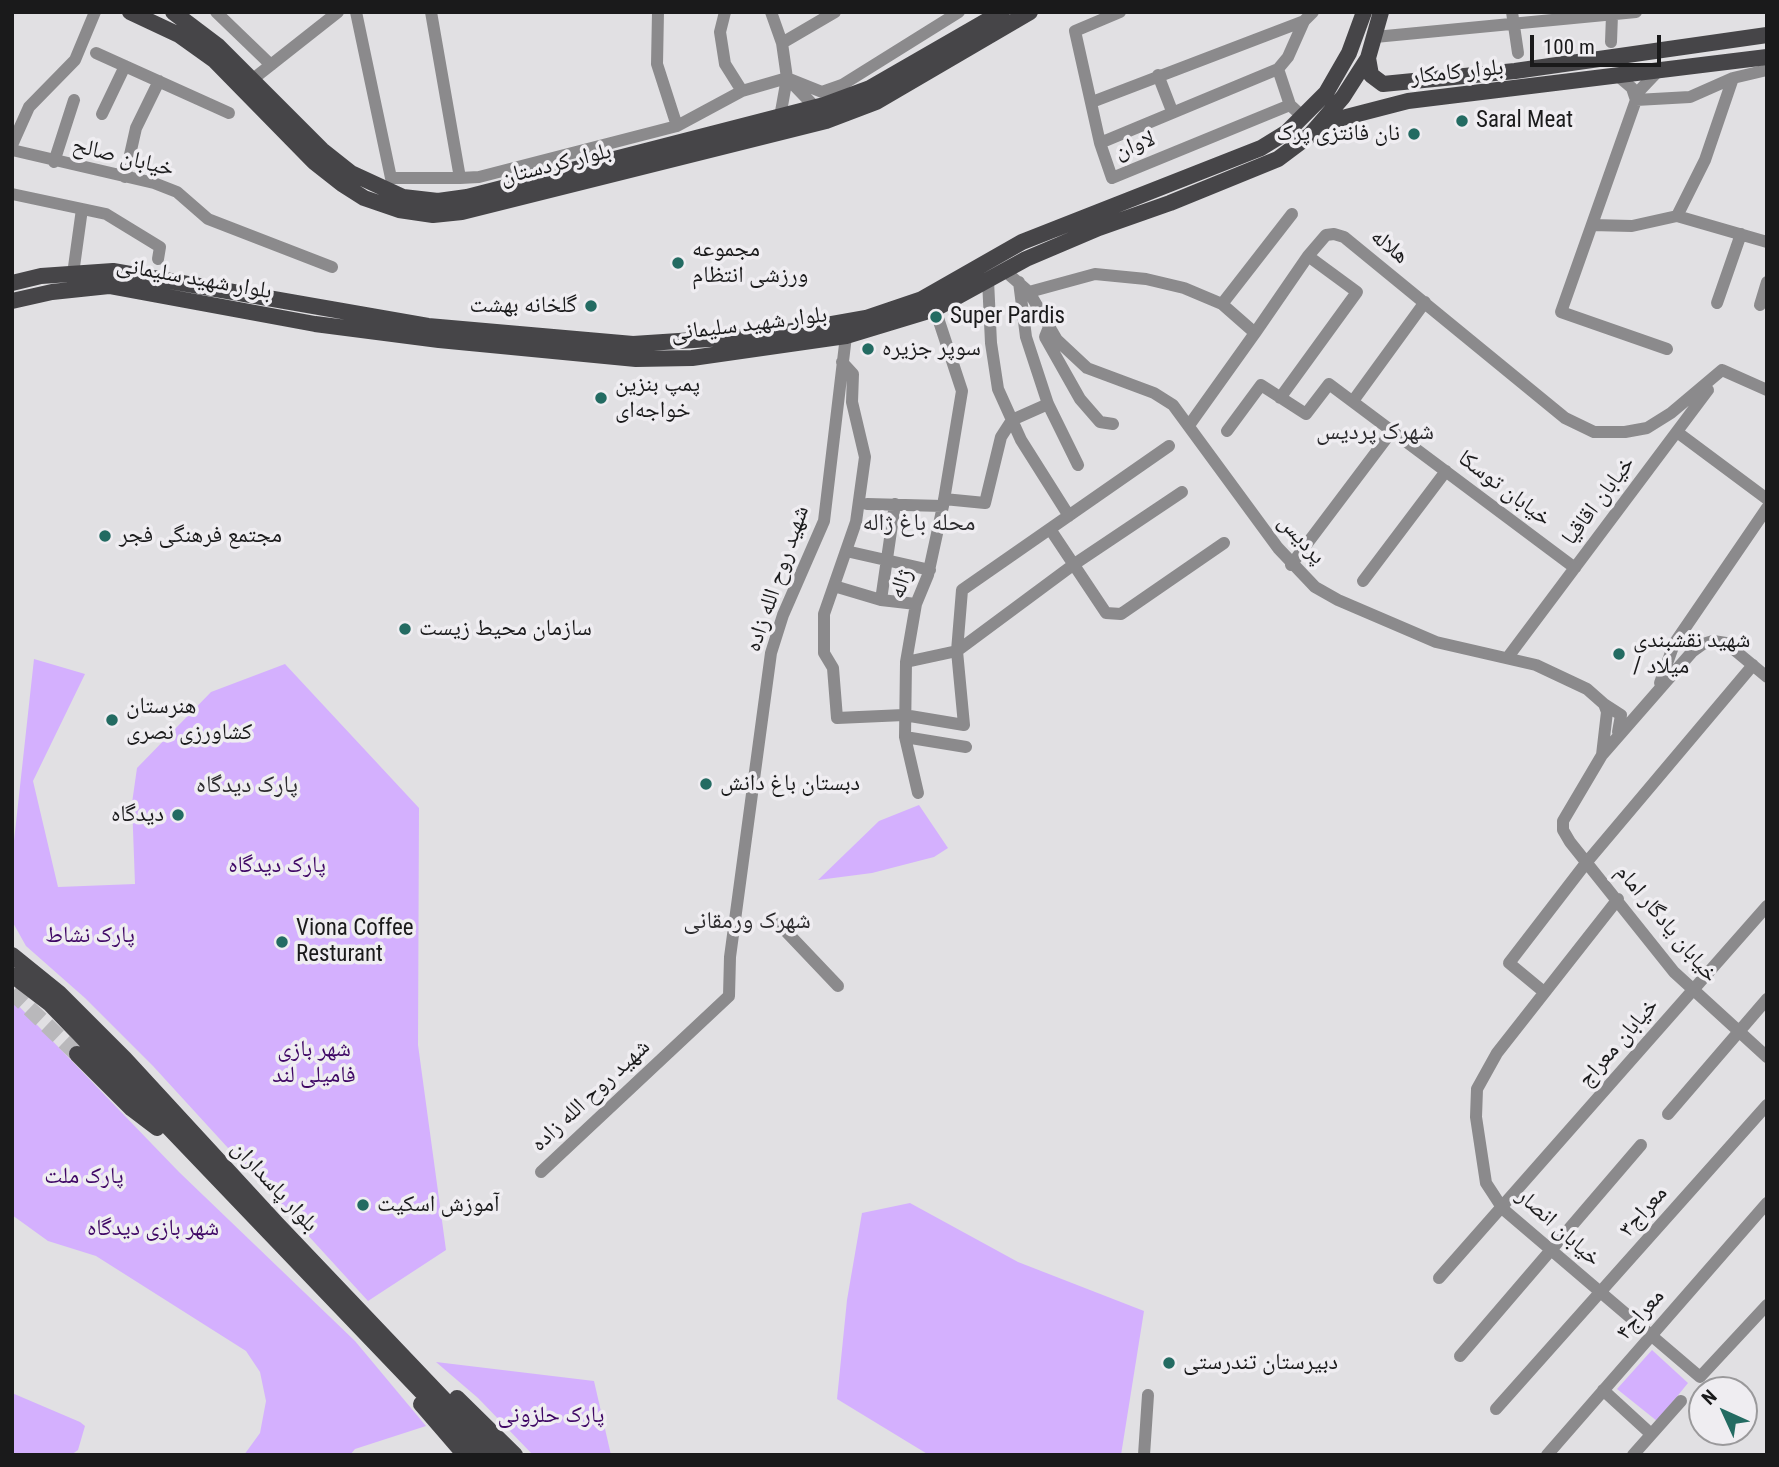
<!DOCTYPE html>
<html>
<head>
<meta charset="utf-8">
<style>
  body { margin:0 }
  #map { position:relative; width:1779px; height:1467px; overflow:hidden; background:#e1e0e3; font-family:"Roboto Condensed",sans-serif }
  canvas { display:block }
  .frame { position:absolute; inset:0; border:14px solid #1a1a1b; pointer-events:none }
  .north { position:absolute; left:1688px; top:1376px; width:70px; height:70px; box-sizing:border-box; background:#efedf1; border:2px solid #9a999b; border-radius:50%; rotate:315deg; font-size:19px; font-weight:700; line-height:28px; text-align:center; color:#1a1a1b }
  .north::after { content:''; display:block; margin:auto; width:24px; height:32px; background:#236b62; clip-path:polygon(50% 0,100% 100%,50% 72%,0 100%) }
  .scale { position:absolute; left:1530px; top:35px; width:131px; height:32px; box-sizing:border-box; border:4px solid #1a1a1b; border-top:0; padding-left:9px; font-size:21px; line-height:24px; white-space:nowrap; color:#1a1a1b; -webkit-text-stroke:5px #efedf1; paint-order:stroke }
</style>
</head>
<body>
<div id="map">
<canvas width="1779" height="1467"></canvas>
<div class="frame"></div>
<div class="north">N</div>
<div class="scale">100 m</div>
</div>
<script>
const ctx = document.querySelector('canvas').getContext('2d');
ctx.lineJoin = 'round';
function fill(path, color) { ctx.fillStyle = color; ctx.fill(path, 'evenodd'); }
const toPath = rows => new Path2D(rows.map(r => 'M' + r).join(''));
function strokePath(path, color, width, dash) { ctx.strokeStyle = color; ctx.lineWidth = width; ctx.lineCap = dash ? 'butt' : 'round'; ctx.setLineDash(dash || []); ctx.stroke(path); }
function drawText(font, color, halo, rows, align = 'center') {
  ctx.font = font + ' "Roboto Condensed","Noto Naskh Arabic",sans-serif'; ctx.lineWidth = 7; ctx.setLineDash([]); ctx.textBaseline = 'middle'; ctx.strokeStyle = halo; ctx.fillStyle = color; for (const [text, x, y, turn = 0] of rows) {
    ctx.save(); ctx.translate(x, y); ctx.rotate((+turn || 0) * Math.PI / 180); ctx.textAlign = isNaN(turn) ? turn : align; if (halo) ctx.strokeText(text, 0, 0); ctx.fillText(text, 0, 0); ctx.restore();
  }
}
fill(toPath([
  [34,659,85,674,33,781,58,887,135,884,132,803,137,768,211,692,285,664,419,808,418,1045,446,1250,368,1301,153,1066,85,998,26,946,12,921,12,859],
  [919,805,948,848,934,857,872,873,818,880,879,821],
  [12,999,179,1172,355,1341,426,1426,355,1449,350,1455,244,1455,260,1433,266,1401,260,1372,246,1351,96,1256,48,1241,12,1215],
  [910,1203,1018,1262,1144,1311,1121,1455,929,1455,837,1399,847,1300,862,1213],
  [1652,1350,1688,1383,1657,1421,1617,1389],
  [436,1362,594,1381,611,1455,533,1455,478,1398],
  [12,1393,80,1422,85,1426,78,1450,71,1455,12,1455]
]), '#d4b0fe');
strokePath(toPath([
  [12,992,77,1054]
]), '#b9b8bb', 16, [16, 8]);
strokePath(toPath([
  [216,12,271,65],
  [356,12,391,178,460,178,479,177,677,126,742,91,725,64,720,32,725,12],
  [431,12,460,178],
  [658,12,657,64,677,126],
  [771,12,782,43,787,78,780,117],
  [1512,12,1518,53],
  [1375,37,1636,12],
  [1611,42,1612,15],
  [782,43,835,12],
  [96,53,229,113],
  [1278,69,1100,143,1112,178,1290,105,1303,117],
  [1158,75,1172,111],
  [1618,76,1632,88,1636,100,1640,90,1659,70],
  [253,79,338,12],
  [792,83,815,107],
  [742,91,787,78,822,92,842,85,959,12],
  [1092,102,1304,21,1313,12],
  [1290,105,1278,69,1288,57,1304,21],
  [102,114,125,66],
  [1100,143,1075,31,1120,12],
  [12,145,29,107,75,60,95,12],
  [12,150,154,183,177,192,208,219,332,267],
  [54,162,74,100],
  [125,177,136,128,159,81],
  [12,194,106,214,160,247,158,259],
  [1677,216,1705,160,1733,78],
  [1592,225,1632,226,1677,216,1767,242],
  [1005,271,1029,292,1057,340,1087,368,1154,393,1173,405,1278,548,1315,587,1338,600,1436,642,1536,665,1587,689,1604,704,1607,712,1602,755],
  [73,274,82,209],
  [988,280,991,343,998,389,1021,440,1069,516],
  [1019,282,1026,337,1048,404,1078,465],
  [1029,292,1095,274,1146,279,1184,288,1222,304,1255,333,1308,256,1326,235,1334,234,1344,237,1565,418,1594,432,1625,432,1647,428,1671,413,1722,370],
  [1717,303,1741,234],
  [1222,304,1292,214],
  [1760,305,1767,282],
  [1049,327,1045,337,1080,399,1100,422,1113,424],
  [1667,349,1561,312,1636,100,1690,97,1733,78,1767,70],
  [842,362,853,374,852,402,865,457,856,522,824,614,824,653,833,668,837,718,904,715,964,725,957,651,962,590,1169,446],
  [1722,370,1767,390],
  [1280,398,1357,292,1308,256],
  [1353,401,1425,302],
  [1190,424,1255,333],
  [1227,431,1261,385,1306,414,1329,384,1575,568],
  [1677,432,1767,499],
  [944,499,985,503,1001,437,1012,420,1048,404],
  [867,504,943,506],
  [1050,529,1106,613,1121,614,1224,543],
  [846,551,930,570],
  [1291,565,1392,431],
  [1363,581,1446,471],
  [834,586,881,600,916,604],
  [881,600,895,504],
  [1508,657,1708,390],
  [906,662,957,651,1073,565,1182,492],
  [1767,677,1726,643,1713,641,1703,644,1692,652,1602,755,1563,821,1563,830,1570,842,1674,972,1767,1057],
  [1660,683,1674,644,1767,508],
  [1604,704,1621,715,1618,732],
  [905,737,966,747],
  [918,793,905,737,906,662,916,604,928,575,943,506,962,391,935,309],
  [1618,899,1497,1053,1477,1089,1476,1117,1486,1183,1503,1209,1700,1377,1767,1305],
  [779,924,838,986],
  [1544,992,1509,963,1586,863,1753,665],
  [1668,1114,1767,999],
  [541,1172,729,996,730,957,771,653,783,615,824,521,846,336],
  [1439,1278,1767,906],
  [1460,1356,1641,1145],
  [1603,1390,1651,1434],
  [1496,1409,1767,1105],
  [1144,1455,1148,1395],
  [1547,1455,1767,1203],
  [1633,1455,1681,1401]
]), '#8b8a8c', 12);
strokePath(toPath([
  [130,12,179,35,214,60,314,162,342,184,364,198,399,210,433,215,462,212,826,121,876,102,1030,12],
  [173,12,218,46,322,150,351,173,403,197,438,201,467,197,824,105,870,88,1002,12],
  [1368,58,1371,75,1383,84,1515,71,1767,35],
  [1323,123,1408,101,1767,57],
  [12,283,41,276,113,271,428,326,633,344,770,335,866,318,922,299,1022,242,1261,148,1287,132,1326,93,1349,53,1364,12],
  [12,301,52,292,109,286,315,324,439,340,636,359,692,358,846,336,935,309,1026,259,1099,228,1170,203,1278,159,1310,135,1343,97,1368,58,1381,12],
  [12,955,59,993,125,1059,277,1224,497,1455],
  [12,975,50,1004,80,1035,482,1455],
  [77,1054,132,1109,157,1128],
  [457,1398,515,1455],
  [421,1404,465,1455]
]), '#464548', 16);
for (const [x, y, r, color] of [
  [1462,121,7,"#236b62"],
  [1414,134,7,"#236b62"],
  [678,263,7,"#236b62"],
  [591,306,7,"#236b62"],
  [936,317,7,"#236b62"],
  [868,349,7,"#236b62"],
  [601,398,7,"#236b62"],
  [105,536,7,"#236b62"],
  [405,629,7,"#236b62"],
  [1619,654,7,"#236b62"],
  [112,720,7,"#236b62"],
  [706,784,7,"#236b62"],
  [178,815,7,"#236b62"],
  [282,942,7,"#236b62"],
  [363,1205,7,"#236b62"],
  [1169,1363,7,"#236b62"]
]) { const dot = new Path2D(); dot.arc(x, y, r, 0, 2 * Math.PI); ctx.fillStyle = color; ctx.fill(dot); strokePath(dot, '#efedf1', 2.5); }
drawText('23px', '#1a1a1b', '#efedf1', [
  ["بلوار کامکار",1457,73,-6],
  ["لاوان",1135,146,-21],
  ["خیابان صالح",123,158,14],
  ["بلوار کردستان",556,165,-14],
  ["هلاله",1389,247,39],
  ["بلوار شهید سلیمانی",194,279,10],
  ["بلوار شهید سلیمانی",749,325,-7],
  ["خیابان توسکا",1504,489,37],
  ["خیابان اقاقیا",1599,501,-53],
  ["پردیس",1301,540,48],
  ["شهید روح الله زاده",778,579,-71],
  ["ژاله",902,584,-71],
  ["خیابان یادگار امام",1666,924,50],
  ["خیابان معراج",1619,1043,-49],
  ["شهید روح الله زاده",591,1096,-43],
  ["بلوار پاسداران",274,1187,47],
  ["معراج۳",1644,1212,-49],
  ["خیابان انصار",1558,1228,42],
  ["معراج۴",1641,1315,-49]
]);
drawText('23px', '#1a1a1b', '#efedf1', [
  ["Saral Meat",1476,121],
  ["نان فانتزی پرک",1400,134,"right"],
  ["مجموعه",692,250],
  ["ورزشی انتظام",692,276],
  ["گلخانه بهشت",577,306,"right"],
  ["Super Pardis",950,317],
  ["سوپر جزیره",882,349],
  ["پمپ بنزین",615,385],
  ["خواجه‌ای",615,411],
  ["مجتمع فرهنگی فجر",119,536],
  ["سازمان محیط زیست",419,629],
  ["شهید نقشبندی",1633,641],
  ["/ میلاد",1633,667],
  ["هنرستان",126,707],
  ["کشاورزی نصری",126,733],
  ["دبستان باغ دانش",720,784],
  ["دیدگاه",164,815,"right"],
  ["Viona Coffee",296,929],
  ["Resturant",296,955],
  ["آموزش اسکیت",377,1205],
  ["دبیرستان تندرستی",1183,1363]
], 'left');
drawText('23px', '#3f0765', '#efedf1', [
  ["پارک دیدگاه",277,866],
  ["پارک نشاط",90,936],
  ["شهر بازی",314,1050],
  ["فامیلی لند",314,1076],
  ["پارک ملت",84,1177],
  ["شهر بازی دیدگاه",153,1229],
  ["پارک حلزونی",551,1416]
]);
drawText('24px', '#2d2c2f', '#efedf1', [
  ["شهرک پردیس",1375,433],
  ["محله باغ ژاله",919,524],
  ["پارک دیدگاه",247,786],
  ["شهرک ورمقانی",747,922]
]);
</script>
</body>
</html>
